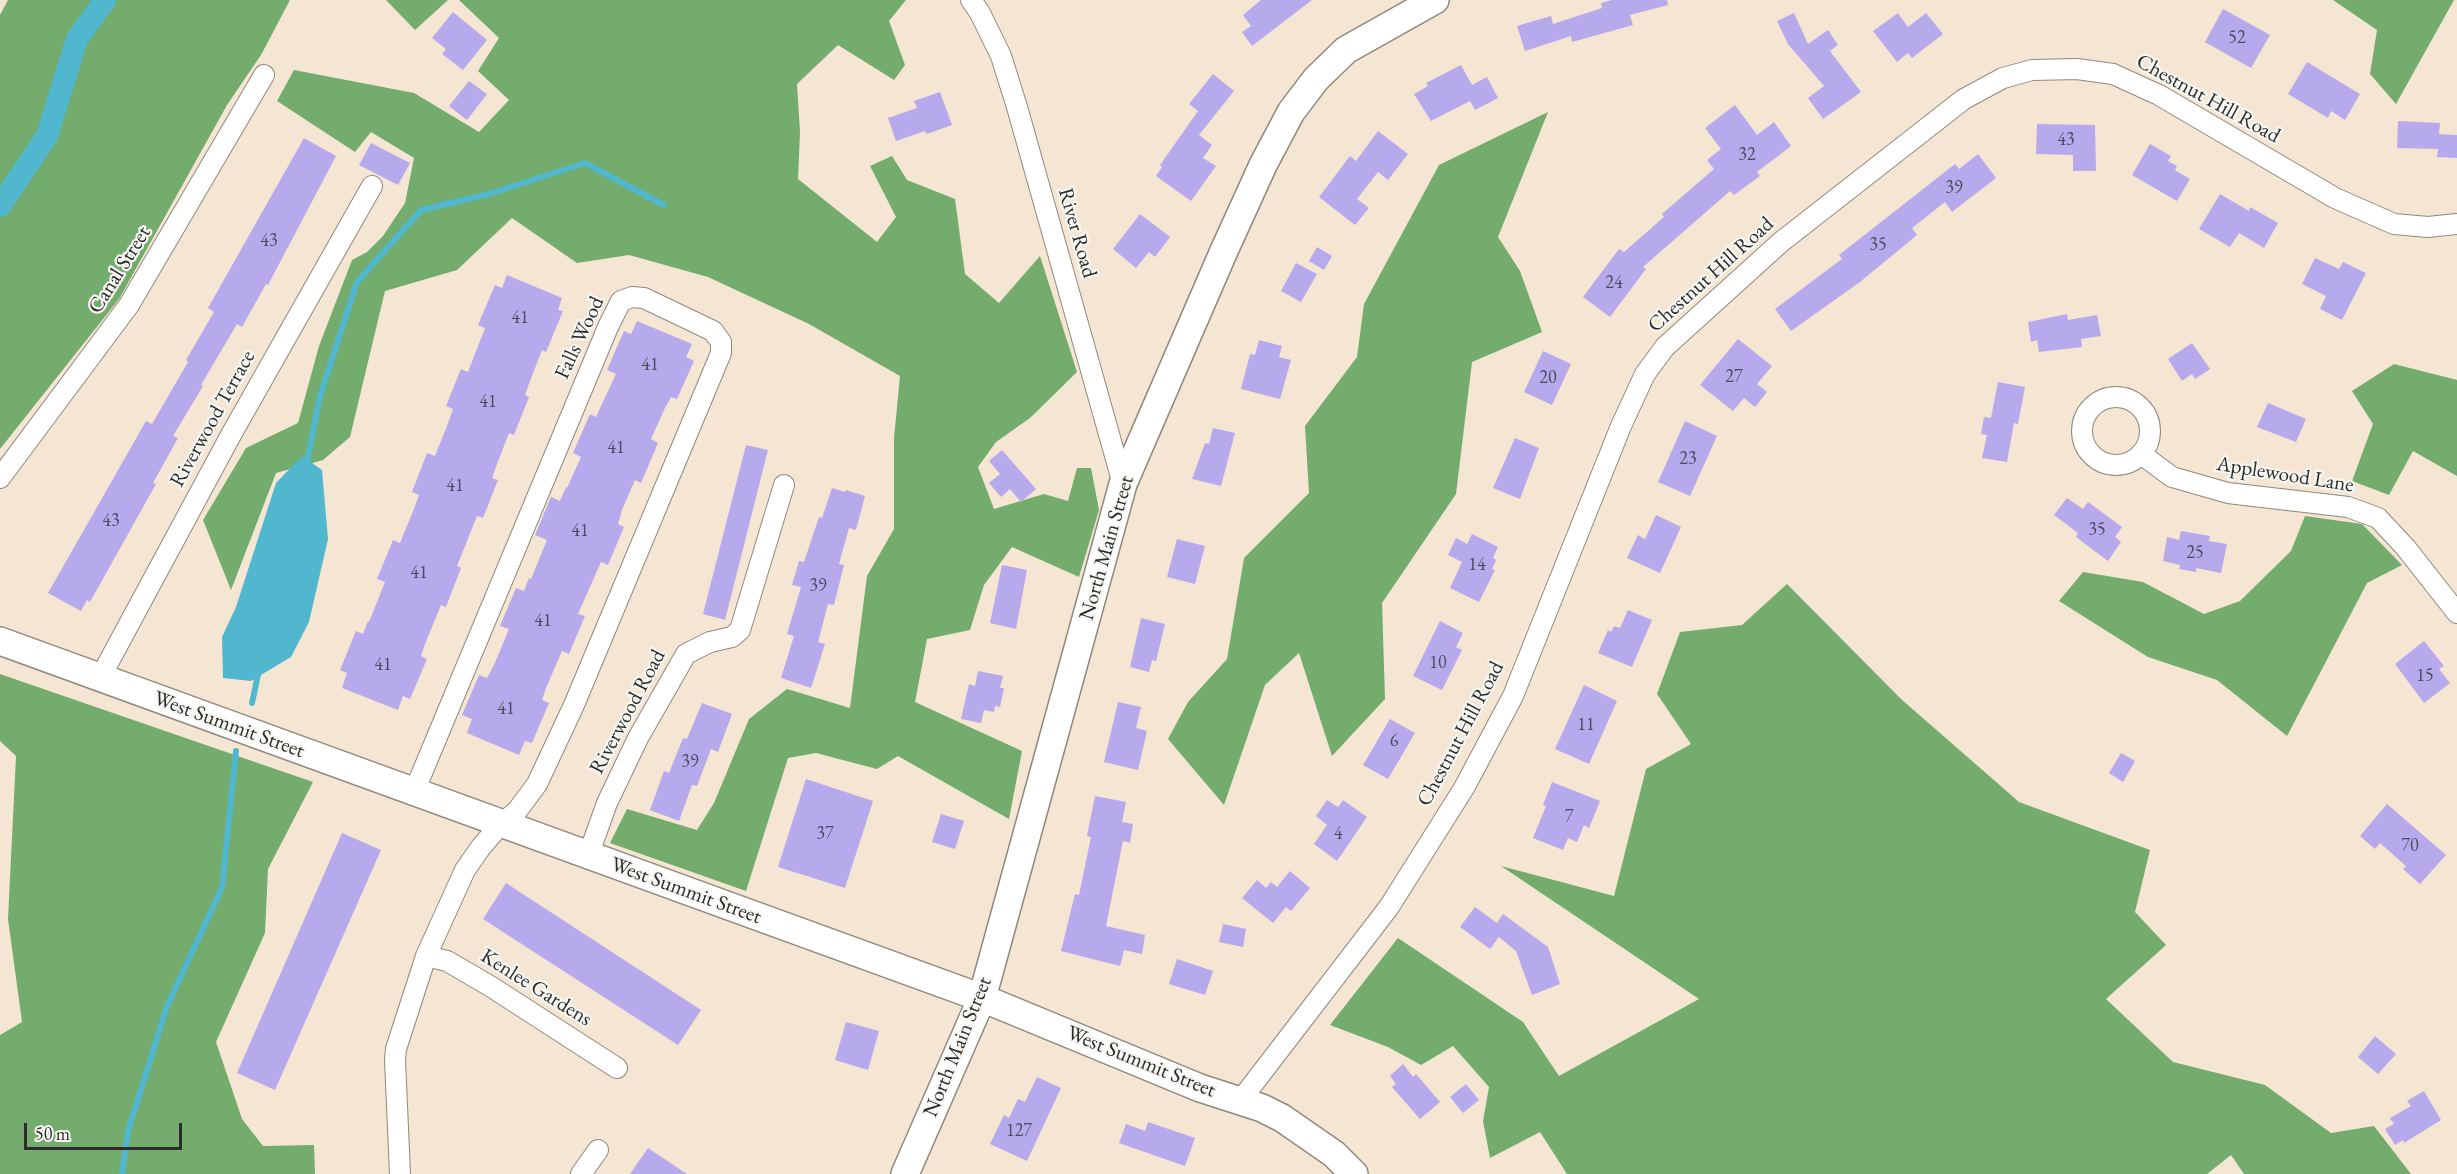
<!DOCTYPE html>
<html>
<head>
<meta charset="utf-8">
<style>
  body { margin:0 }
  #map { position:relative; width:2457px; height:1174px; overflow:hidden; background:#f4e6d2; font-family:"EB Garamond",serif }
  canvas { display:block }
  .scale { position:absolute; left:24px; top:1123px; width:158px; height:27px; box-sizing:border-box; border:3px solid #2b2b2b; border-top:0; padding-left:8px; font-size:18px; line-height:21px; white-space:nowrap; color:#2b2b2b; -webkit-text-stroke:4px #f6f6f2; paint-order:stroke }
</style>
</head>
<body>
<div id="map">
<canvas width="2457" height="1174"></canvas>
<div class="scale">50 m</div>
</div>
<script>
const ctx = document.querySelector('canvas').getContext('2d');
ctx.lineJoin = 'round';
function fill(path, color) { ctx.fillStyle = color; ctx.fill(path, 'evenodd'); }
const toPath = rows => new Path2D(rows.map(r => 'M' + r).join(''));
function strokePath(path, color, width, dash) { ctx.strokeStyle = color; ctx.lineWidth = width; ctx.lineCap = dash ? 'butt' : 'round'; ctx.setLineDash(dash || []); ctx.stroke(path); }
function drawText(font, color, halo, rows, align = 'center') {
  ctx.font = font + ' "EB Garamond",serif'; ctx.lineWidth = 4.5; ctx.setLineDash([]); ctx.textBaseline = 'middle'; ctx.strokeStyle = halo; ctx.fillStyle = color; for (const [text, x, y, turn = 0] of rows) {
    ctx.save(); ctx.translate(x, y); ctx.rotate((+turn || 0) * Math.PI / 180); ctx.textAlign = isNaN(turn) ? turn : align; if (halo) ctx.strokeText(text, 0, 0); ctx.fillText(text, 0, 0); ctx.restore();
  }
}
fill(toPath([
  [8,0,290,0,261,55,227,105,119,299,0,449,0,15],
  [386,0,448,0,415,30],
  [459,0,906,0,889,21,905,65,894,80,838,45,797,84,800,132,798,179,877,242,896,217,870,166,892,156,907,180,955,199,965,274,999,303,1040,256,1077,372,1030,418,996,442,978,467,994,509,1044,494,1068,501,1077,468,1091,468,1099,510,1079,577,1012,547,984,585,970,630,927,639,915,702,1022,751,1009,819,898,756,877,769,816,753,788,758,746,891,610,843,627,809,697,830,714,803,749,719,787,689,850,708,867,576,894,529,894,438,900,376,809,324,708,277,629,255,577,263,512,218,457,270,385,291,350,437,323,460,276,473,231,590,203,520,246,448,298,423,319,346,352,260,367,252,383,236,405,203,414,158,371,132,355,152,277,101,294,70,414,93,479,132,509,100,478,71,499,38],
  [2333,0,2454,0,2396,104,2370,74,2377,30],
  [1548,112,1498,237,1520,271,1542,332,1472,362,1456,494,1382,603,1385,699,1332,756,1299,653,1265,685,1224,805,1168,739,1188,702,1227,659,1244,558,1309,493,1305,426,1357,357,1364,304,1439,165],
  [2394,364,2457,380,2457,476,2413,451,2389,495,2352,481,2373,424,2352,391],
  [2305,516,2362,524,2402,565,2367,583,2287,736,2217,680,2148,657,2059,601,2083,572,2143,582,2204,614,2240,601,2291,551],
  [1787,584,1901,699,2019,802,2150,850,2135,912,2166,945,2106,999,2173,1062,2265,1085,2331,1133,2374,1126,2411,1174,2244,1174,2231,1155,2207,1174,1567,1174,1540,1132,1490,1158,1483,1121,1489,1087,1453,1046,1421,1065,1388,1047,1330,1025,1398,938,1523,1022,1559,1076,1699,999,1501,866,1614,896,1646,769,1691,744,1657,694,1680,632,1742,625],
  [0,674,313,782,268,869,265,933,216,1042,242,1119,263,1146,314,1145,315,1174,0,1174,0,1035,22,1022,8,919,16,756,0,741]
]), '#73ac6c');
fill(toPath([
  [302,456,322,470,328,539,309,622,291,657,251,681,223,678,222,637,236,607,276,483]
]), '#51b7cf');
strokePath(toPath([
  [306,467,320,396,357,282,421,210,489,194,585,163,664,205],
  [252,703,259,670],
  [122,1174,128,1131,167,1006,222,888,236,751]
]), '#51b7cf', 6);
strokePath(toPath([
  [0,206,47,136,77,39,105,0]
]), '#51b7cf', 22);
fill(toPath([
  [1261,0,1312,0,1252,46,1242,32,1251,26,1243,15],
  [1612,0,1667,0,1668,5,1630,15,1633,25,1572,42,1571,36,1525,51,1517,26,1551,16,1553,24,1602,8,1601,3],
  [2223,9,2270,35,2251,68,2205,42],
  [453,12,487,40,463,70,442,54,446,49,432,38],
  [1794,13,1808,44,1828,30,1838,45,1830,51,1861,92,1823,119,1808,98,1824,86,1788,44,1777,21],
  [1898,13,1908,27,1926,13,1943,34,1912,58,1908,53,1897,62,1873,31],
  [2307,62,2360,94,2345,120,2331,111,2328,118,2288,94],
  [1461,65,1472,85,1487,77,1498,98,1475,110,1470,101,1431,121,1414,94,1428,86,1426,83],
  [1213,74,1234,91,1199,135,1212,145,1203,158,1216,166,1191,201,1156,176,1162,167,1160,165,1198,111,1189,104],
  [469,81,487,94,467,120,449,106],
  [940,92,952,125,927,134,925,131,896,141,888,118,917,108,914,101],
  [1735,105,1757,135,1774,122,1791,146,1757,172,1760,176,1734,195,1730,191,1643,267,1646,269,1610,317,1583,297,1619,249,1624,252,1664,217,1662,214,1714,169,1707,160,1721,149,1705,128],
  [2398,121,2440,123,2439,134,2457,135,2457,158,2437,157,2438,149,2397,148],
  [2037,124,2095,125,2096,171,2073,171,2073,155,2036,154],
  [1378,131,1408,154,1388,180,1378,172,1357,199,1369,208,1355,225,1319,197,1350,156,1356,161],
  [304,138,336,156,268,285,266,284,242,327,237,324,201,385,203,386,173,436,178,438,153,483,156,484,90,602,87,600,81,611,48,593,146,421,152,424,188,362,186,360,214,312,208,308],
  [371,143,410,163,398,185,359,165],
  [2150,144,2171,156,2168,161,2177,166,2175,170,2190,179,2177,201,2132,175],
  [1978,154,1996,178,1952,212,1945,202,1912,228,1917,235,1860,282,1791,331,1775,309,1842,259,1839,255,1955,164,1959,169],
  [2220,194,2249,211,2250,207,2278,223,2264,248,2239,233,2230,247,2199,229],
  [1140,214,1170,237,1155,257,1149,252,1136,268,1113,249],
  [1317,247,1332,256,1324,270,1309,261],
  [2315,258,2339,269,2343,262,2366,273,2342,320,2320,309,2326,296,2302,284],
  [1296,263,1317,274,1301,302,1281,291],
  [507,275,562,298,558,310,563,311,546,352,542,350,530,381,525,395,529,397,514,435,509,433,497,464,492,478,498,480,483,518,477,516,457,566,461,568,446,607,441,605,425,644,421,656,427,659,410,699,403,696,398,710,342,688,347,673,340,670,356,631,363,634,368,621,369,622,385,582,377,579,393,540,400,543,414,509,419,495,412,492,427,453,435,456,447,426,453,409,446,406,461,369,468,372,485,328,478,325,495,285,502,288],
  [2067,314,2068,320,2097,315,2101,336,2081,339,2082,347,2039,352,2037,340,2031,342,2028,322],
  [637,321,692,344,686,357,694,361,677,399,671,397,664,410,651,439,658,443,641,483,635,480,622,510,618,524,624,527,608,565,601,562,578,614,585,616,569,654,562,651,546,688,542,700,549,703,532,743,525,741,519,755,467,733,472,719,462,715,479,675,487,678,494,665,509,629,500,626,516,588,524,591,529,578,531,579,547,540,535,535,551,497,560,501,566,487,567,488,581,457,573,453,590,414,596,417,616,374,607,370,624,331,631,334],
  [1738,339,1772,366,1757,384,1767,392,1755,407,1744,398,1733,411,1700,385],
  [1259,340,1282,346,1279,357,1291,360,1280,399,1241,389,1250,354,1255,355],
  [2192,343,2210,369,2195,379,2192,374,2182,381,2168,359],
  [1543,351,1571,364,1552,405,1524,392],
  [1998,382,2025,387,2018,424,2014,423,2007,462,1982,458,1987,435,1981,434,1984,417,1991,418],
  [2268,403,2306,419,2296,442,2257,427],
  [1685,421,1717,436,1690,496,1658,482],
  [1213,428,1235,433,1221,486,1192,479,1205,443,1209,444],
  [1515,438,1539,448,1520,499,1493,488],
  [746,445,768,450,725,620,703,614],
  [1002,450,1036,489,1021,502,1010,489,1001,497,989,483,1000,474,989,461],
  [832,488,845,492,846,490,865,496,856,530,849,528,839,564,844,565,834,605,828,604,818,642,825,644,811,688,781,678,794,636,787,634,801,587,792,585,799,561,804,562,819,517,822,518],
  [2067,498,2083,509,2088,502,2122,527,2115,537,2121,542,2108,561,2076,537,2078,533,2054,515],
  [1656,515,1681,527,1660,573,1627,558,1638,535,1645,539],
  [2181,531,2210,536,2209,541,2227,544,2221,573,2196,568,2196,572,2179,569,2180,565,2163,561,2167,537,2179,540],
  [1472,534,1498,547,1493,558,1496,560,1492,569,1495,570,1479,602,1450,588,1462,562,1448,555,1456,538,1467,544],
  [1177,539,1205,546,1195,584,1167,577],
  [1002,565,1027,570,1016,629,990,623],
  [1628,610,1652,620,1632,667,1598,653,1608,630,1611,632,1614,626,1620,628],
  [1141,618,1165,624,1156,661,1152,660,1149,672,1130,667],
  [1440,621,1463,633,1456,647,1462,650,1442,690,1413,676],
  [2424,641,2444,666,2439,669,2450,683,2424,703,2395,664],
  [978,671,1003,676,1000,688,1004,688,1000,707,995,706,994,712,984,710,981,723,961,719,969,684,975,686],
  [1584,685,1617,701,1589,764,1555,749],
  [1118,702,1141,707,1136,728,1147,731,1138,770,1104,762],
  [702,703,732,714,718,752,711,749,697,786,692,785,679,821,650,810,664,771,669,773,683,738,687,739],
  [1390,719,1415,733,1388,779,1363,765],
  [2121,753,2135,761,2123,782,2109,773],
  [806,779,873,801,845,888,778,867],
  [1552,782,1600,801,1589,828,1584,825,1577,842,1568,838,1563,850,1533,838,1546,806,1543,805],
  [1095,796,1126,802,1122,822,1133,824,1130,843,1123,841,1106,926,1145,935,1142,954,1124,950,1120,966,1061,951,1075,894,1079,895,1091,837,1087,836],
  [1327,800,1338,807,1343,800,1367,817,1337,861,1314,844,1327,825,1316,816],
  [2387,804,2446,855,2420,884,2403,869,2406,866,2380,843,2375,849,2360,836],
  [941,814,964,821,955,849,932,842],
  [342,833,381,850,275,1090,237,1073],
  [1290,871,1310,888,1291,911,1286,907,1273,923,1242,898,1257,880,1266,888,1271,882,1277,887],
  [506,883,701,1010,678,1045,483,919],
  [1475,907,1497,923,1503,914,1548,947,1560,984,1532,995,1516,951,1499,937,1490,949,1460,927],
  [1223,924,1246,929,1243,947,1219,942],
  [1177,959,1213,971,1205,995,1169,984],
  [846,1022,879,1031,868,1070,835,1060],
  [2375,1036,2396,1054,2378,1074,2358,1057],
  [1403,1064,1413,1077,1416,1074,1440,1102,1420,1119,1392,1087,1396,1084,1390,1076],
  [1037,1077,1061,1088,1027,1161,990,1144,1004,1115,1009,1118,1018,1099,1025,1102],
  [1466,1084,1479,1100,1463,1113,1450,1097],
  [2424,1091,2441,1120,2404,1143,2403,1140,2395,1145,2385,1129,2394,1124,2390,1118,2411,1106,2407,1101],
  [1148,1122,1195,1138,1185,1166,1119,1143,1126,1124,1145,1131],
  [648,1148,687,1174,630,1174]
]), '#b6a9ec');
const street = toPath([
  [971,0,980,13,1001,56,1017,107,1123,484],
  '2082 431a34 34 0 1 1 68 0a34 34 0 1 1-68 0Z',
  [2141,454,2172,477,2228,493,2348,507,2378,518,2406,548,2457,613],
  [0,478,129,305,264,75],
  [100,678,232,433,372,186],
  [414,792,608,327,621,301,632,297,644,298,713,331,721,342,721,353,574,705,537,784,517,811,501,824,481,847,465,870,426,956],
  [588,856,607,803,638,738,686,654,710,642,732,637,740,630,784,485],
  [1240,1101,1389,907,1464,788,1513,696,1621,426,1645,374,1665,347,1781,242,1964,99,2003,78,2032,70,2077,69,2113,74,2159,95,2335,198,2394,224,2428,227,2457,224],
  [400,1174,395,1060,396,1049,426,956,447,961,490,986,617,1068],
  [581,1174,598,1150]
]);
const secondary = toPath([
  [0,641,982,998,1200,1088,1262,1108,1282,1118,1334,1154,1354,1174],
  [905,1174,982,998,1123,484,1223,253,1263,165,1291,112,1316,79,1346,50,1435,0]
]);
strokePath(street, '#90887e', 22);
strokePath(secondary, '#90887e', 30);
strokePath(street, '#fff', 20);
strokePath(secondary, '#fff', 27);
drawText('18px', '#4e4a5b', null, [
  ["52",2237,38],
  ["43",2066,140],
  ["32",1747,155],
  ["39",1954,188],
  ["43",269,241],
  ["35",1878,245],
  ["24",1614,283],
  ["41",520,318],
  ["41",650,365],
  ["27",1734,377],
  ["20",1548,378],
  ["41",488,402],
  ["41",616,448],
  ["23",1688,459],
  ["41",455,486],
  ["43",111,521],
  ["35",2097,530],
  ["41",580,531],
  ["25",2195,553],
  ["14",1477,565],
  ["41",419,573],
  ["39",818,586],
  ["41",543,621],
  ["10",1438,663],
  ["41",383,665],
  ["15",2425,676],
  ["41",506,709],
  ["11",1586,725],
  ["6",1394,741],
  ["39",690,762],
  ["7",1569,817],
  ["37",825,834],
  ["4",1338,834],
  ["70",2410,846],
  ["127",1019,1131]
]);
drawText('21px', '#2b2b2b', '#f6f6f2', [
  ["Chestnut Hill Road",2208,99,29],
  ["River Road",1077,233,74],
  ["Canal Street",120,270,-58],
  ["Chestnut Hill Road",1711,275,-42],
  ["Falls Wood",580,338,-65],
  ["Riverwood Terrace",213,419,-61],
  ["Applewood Lane",2285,475,9],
  ["North Main Street",1107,548,-74],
  ["Riverwood Road",628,712,-62],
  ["West Summit Street",229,725,20],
  ["Chestnut Hill Road",1461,734,-62],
  ["West Summit Street",686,891,20],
  ["Kenlee Gardens",536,988,32],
  ["North Main Street",958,1047,-68],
  ["West Summit Street",1141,1062,22]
]);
</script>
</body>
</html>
